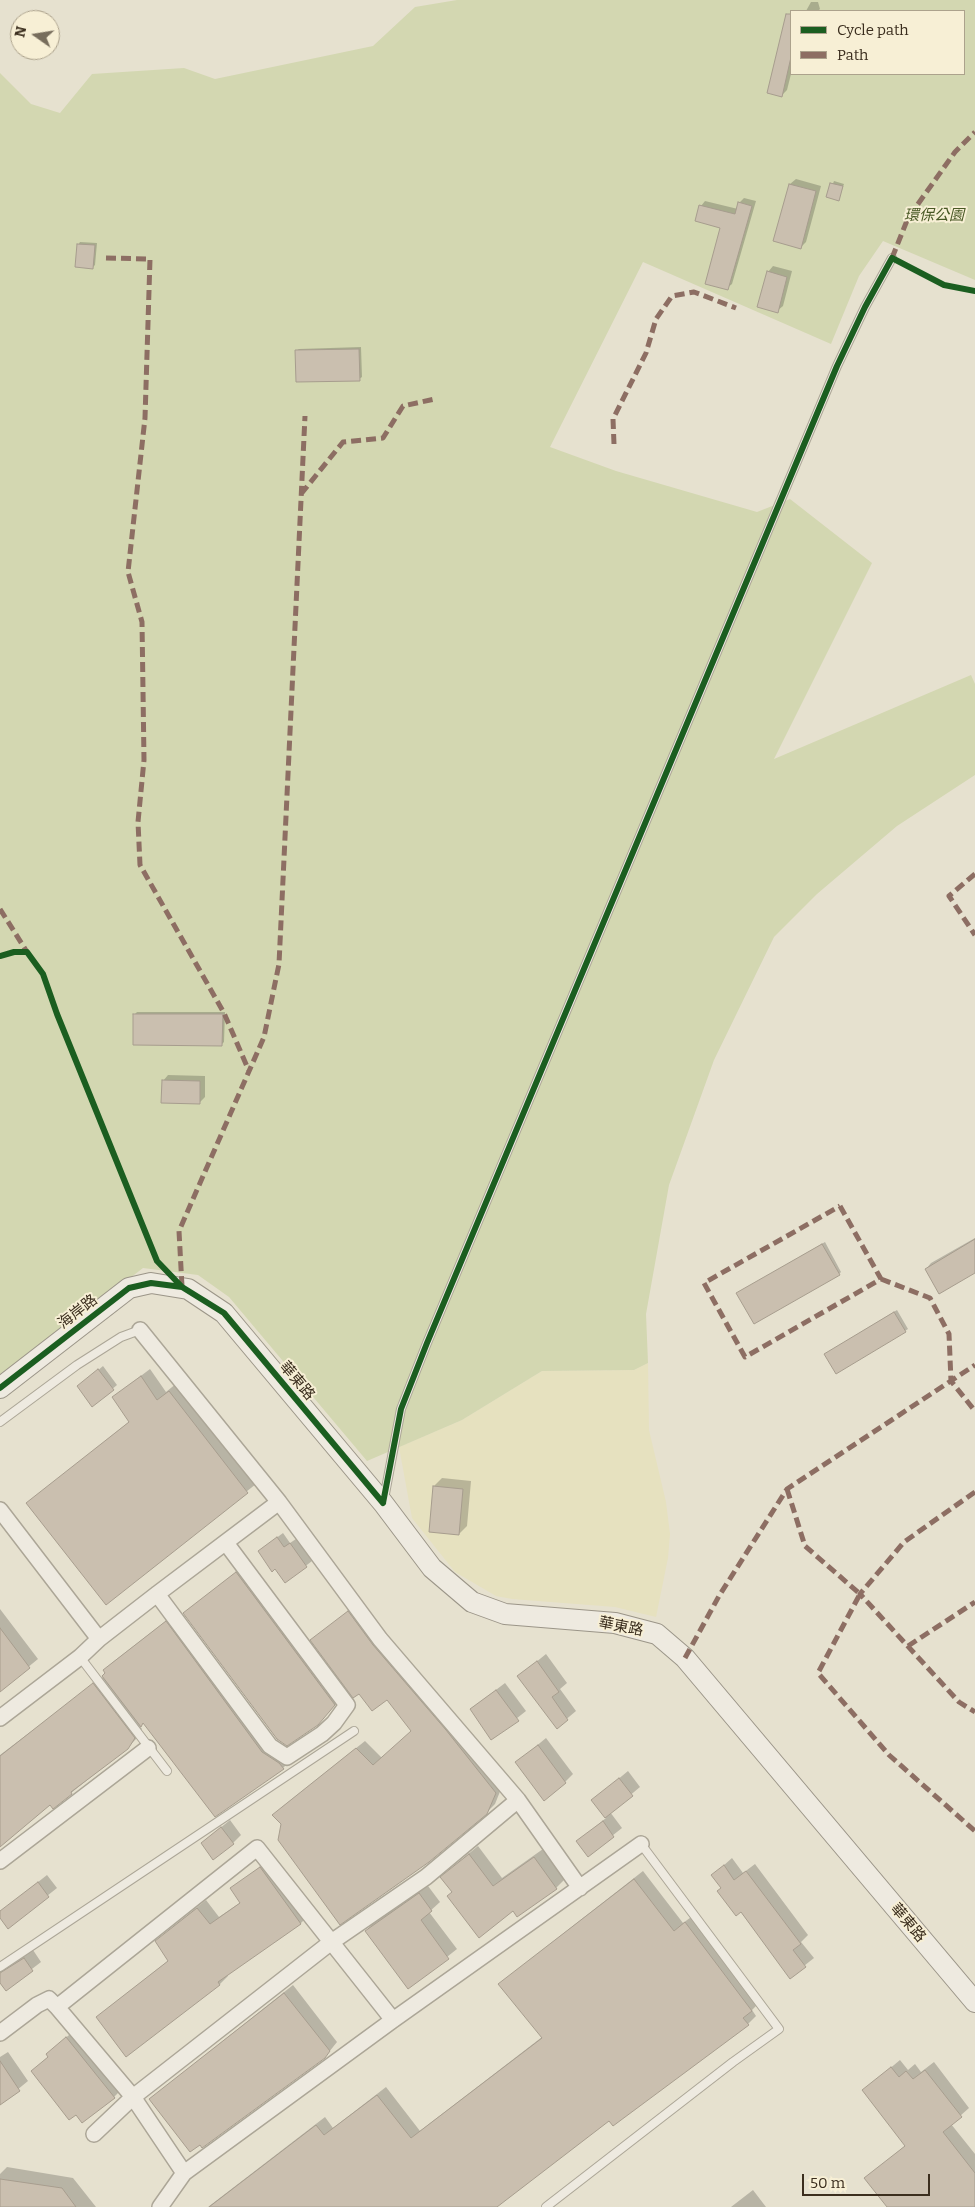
<!DOCTYPE html>
<html>
<head>
<meta charset="utf-8">
<style>
  body { margin:0 }
  #map { position:relative; width:975px; height:2207px; overflow:hidden; background:#e6e1cf; font-family:Bitter,serif }
  canvas { display:block }
  .legend { position:absolute; left:790px; top:10px; width:175px; height:65px; box-sizing:border-box; background:#f7efd5; border:1px solid #aca28c; margin:0; padding:6px 9px; list-style:none; font-size:15px; color:#3b2e1e }
  .legend li { display:flex; align-items:center; gap:10px; height:25px }
  .legend b { width:25px; border:1px solid #aca28c }
  .north { position:absolute; left:10px; top:10px; width:50px; height:50px; box-sizing:border-box; background:#f7efd5; border:1px solid #aca28c; border-radius:50%; rotate:283deg; font-size:14px; font-weight:700; line-height:20px; text-align:center; color:#3b2e1e }
  .north::after { content:''; display:block; margin:auto; width:18px; height:22px; background:#776d5c; clip-path:polygon(50% 0,100% 100%,50% 72%,0 100%) }
  .scale { position:absolute; left:802px; top:2174px; width:128px; height:22px; box-sizing:border-box; border:2px solid #3b2e1e; border-top:0; padding-left:6px; font-size:15px; line-height:18px; white-space:nowrap; color:#3b2e1e; -webkit-text-stroke:4px #f7efd5; paint-order:stroke }
</style>
</head>
<body>
<div id="map">
<canvas width="975" height="2207"></canvas>
<ul class="legend">
<li><b style="height:6px;background:#1b5e20"></b>Cycle path</li>
<li><b style="height:6px;background:#8d6e63"></b>Path</li>
</ul>
<div class="north">N</div>
<div class="scale">50 m</div>
</div>
<script>
const ctx = document.querySelector('canvas').getContext('2d');
ctx.lineJoin = 'round';
function fill(path, color) { ctx.fillStyle = color; ctx.fill(path, 'evenodd'); }
const toPath = rows => new Path2D(rows.map(r => 'M' + r).join(''));
function strokePath(path, color, width, dash) { ctx.strokeStyle = color; ctx.lineWidth = width; ctx.lineCap = dash ? 'butt' : 'round'; ctx.setLineDash(dash || []); ctx.stroke(path); }
function drawText(font, color, halo, rows, align = 'center') {
  ctx.font = font + ' Bitter,"Noto Sans TC",serif'; ctx.lineWidth = 4; ctx.setLineDash([]); ctx.textBaseline = 'middle'; ctx.strokeStyle = halo; ctx.fillStyle = color; for (const [text, x, y, turn = 0] of rows) {
    ctx.save(); ctx.translate(x, y); ctx.rotate((+turn || 0) * Math.PI / 180); ctx.textAlign = isNaN(turn) ? turn : align; if (halo) ctx.strokeText(text, 0, 0); ctx.fillText(text, 0, 0); ctx.restore();
  }
}
fill(toPath([
  [648,1363,649,1430,666,1502,670,1534,668,1558,656,1617,615,1607,512,1599,496,1596,455,1572,412,1518,399,1447,462,1420,542,1371,634,1370]
]), '#e6e1bf');
fill(toPath([
  [457,0,975,0,975,280,883,241,859,276,831,344,643,262,550,447,616,471,757,512,790,499,872,563,774,759,971,675,975,684,975,775,897,826,817,894,774,937,714,1060,669,1185,646,1314,648,1363,634,1370,542,1371,462,1420,367,1461,229,1297,198,1275,143,1268,0,1378,0,73,31,104,60,113,92,74,184,68,215,79,373,46,415,7],
  [791,11,964,11,964,74,791,74]
]), '#d3d7b1');
fill(toPath([
  [811,2,818,2,820,9,818,11,806,11],
  [791,16,791,74,787,90,782,95],
  [796,179,821,186,806,242,801,247,775,240,790,184],
  [834,181,844,184,839,199,828,196],
  [744,198,756,201,732,284,727,288,722,227,701,206,705,201,738,209,739,203],
  [80,242,97,243,95,265,93,267,78,245],
  [773,266,792,271,783,306,777,311,768,272],
  [361,347,362,377,359,379,296,351,299,349],
  [137,1012,225,1012,224,1042,222,1044,135,1014],
  [168,1075,205,1076,205,1097,199,1103,163,1081],
  [975,1238,975,1271,926,1269,931,1263],
  [825,1242,841,1272,839,1274,738,1293],
  [897,1310,908,1329,837,1373,828,1352],
  [103,1366,117,1385,93,1405,83,1383],
  [150,1369,166,1392,177,1383,256,1484,106,1603,28,1503,130,1421,113,1397],
  [442,1478,471,1481,467,1526,459,1534,434,1486],
  [283,1533,290,1543,296,1539,312,1561,285,1582,276,1568,259,1551],
  [245,1565,343,1696,326,1715,184,1613],
  [357,1604,503,1784,495,1804,486,1813,282,1824,282,1807,365,1741,382,1758,412,1731,387,1698,312,1640],
  [0,1609,38,1659,0,1690],
  [175,1614,271,1743,291,1760,283,1768,144,1722,140,1726,142,1729,136,1739,127,1748,71,1793,51,1804,0,1845,0,1755,103,1677,107,1673,104,1670,113,1662],
  [546,1654,567,1683,560,1689,576,1711,557,1727,519,1676],
  [505,1683,526,1711,492,1738,471,1709],
  [546,1738,573,1774,565,1782,517,1762],
  [628,1771,640,1787,610,1812,622,1828,588,1855,578,1841,606,1818,593,1800],
  [230,1820,241,1835,233,1843,202,1843],
  [478,1846,502,1878,543,1849,564,1880,556,1888,514,1909,453,1892,450,1869],
  [732,1858,743,1873,755,1864,808,1935,801,1942,814,1958,790,1977,713,1875],
  [269,1860,309,1915,301,1923,227,1975,228,1976,220,1984,126,2055,97,2017,169,1960,156,1941,165,1933,206,1900,219,1917,241,1902,232,1888],
  [643,1871,683,1923,694,1915,760,2002,752,2010,756,2016,748,2024,609,2119,495,2207,208,2207,325,2117,333,2128,386,2087,420,2131,542,2037,499,1984],
  [47,1875,57,1888,8,1927,0,1916,0,1912],
  [428,1886,440,1902,429,1912,457,1949,409,1987,366,1931,374,1922],
  [33,1950,41,1962,6,1989,0,1981,0,1973],
  [293,1985,337,2042,325,2057,150,2099],
  [75,2030,122,2089,114,2097,32,2071,49,2056,47,2054,56,2046],
  [8,2052,28,2081,0,2104,0,2057],
  [900,2060,908,2070,915,2064,921,2072,934,2062,969,2108,951,2124,975,2154,975,2207,888,2207,866,2178,906,2145,864,2090],
  [7,2167,73,2178,96,2207,0,2207,0,2174],
  [753,2190,766,2207,731,2207]
]), '#0003');
const building = toPath([
  [786,14,791,14,791,57,782,97,767,93,786,14],
  [830,183,843,186,839,201,826,197,830,183],
  [789,184,816,191,801,249,773,241,789,184],
  [738,202,752,206,728,290,705,284,720,228,695,221,699,205,735,214,738,202],
  [77,244,95,245,93,269,75,267,77,244],
  [767,271,787,277,778,313,757,307,767,271],
  [359,349,360,381,296,382,295,350,359,349],
  [133,1014,223,1014,222,1046,133,1045,133,1014],
  [162,1080,200,1081,200,1104,161,1103,162,1080],
  [975,1239,975,1273,939,1294,925,1269,975,1239],
  [822,1244,840,1275,754,1324,736,1293,822,1244],
  [894,1312,906,1332,836,1374,824,1354,894,1312],
  [98,1369,114,1390,92,1407,77,1386,98,1369],
  [141,1376,157,1400,169,1391,248,1493,106,1605,26,1503,129,1422,112,1397,141,1376],
  [433,1486,463,1489,459,1535,429,1532,433,1486],
  [277,1537,284,1547,290,1543,307,1567,285,1583,275,1569,272,1572,258,1551,277,1537],
  [236,1572,335,1705,318,1725,287,1746,277,1739,183,1613,236,1572],
  [348,1611,373,1645,446,1730,496,1793,487,1814,429,1862,340,1925,278,1840,281,1824,272,1815,356,1748,373,1765,411,1731,387,1700,372,1711,359,1694,353,1698,310,1640,348,1611],
  [166,1621,262,1752,279,1763,284,1769,215,1817,143,1723,141,1727,102,1676,105,1673,103,1670,166,1621],
  [0,1628,30,1668,0,1692,0,1628],
  [537,1661,559,1692,552,1697,568,1720,557,1729,517,1676,537,1661],
  [93,1683,135,1738,128,1749,71,1792,72,1794,53,1809,50,1805,0,1847,0,1756,93,1683],
  [496,1690,519,1721,491,1740,470,1709,496,1690],
  [538,1745,566,1783,544,1801,515,1762,538,1745],
  [619,1778,633,1796,605,1818,591,1800,619,1778],
  [603,1821,614,1837,588,1857,576,1841,603,1821],
  [221,1827,234,1844,213,1860,201,1843,221,1827],
  [469,1854,493,1886,534,1857,557,1889,517,1917,513,1911,479,1938,447,1896,452,1892,440,1877,469,1854],
  [724,1865,734,1880,746,1871,801,1944,793,1950,806,1967,790,1979,741,1912,736,1916,717,1891,721,1888,711,1875,724,1865],
  [260,1867,301,1924,218,1982,220,1985,126,2057,96,2017,168,1961,155,1941,197,1908,210,1924,240,1903,230,1888,260,1867],
  [634,1879,674,1931,685,1922,752,2011,743,2018,749,2025,613,2126,609,2121,497,2207,209,2207,316,2125,324,2135,377,2095,411,2138,542,2038,498,1984,634,1879],
  [38,1882,49,1897,8,1929,0,1918,0,1911,38,1882],
  [419,1893,432,1911,421,1920,449,1959,408,1989,365,1931,419,1893],
  [24,1958,33,1971,6,1991,0,1983,0,1973,24,1958],
  [284,1993,330,2051,325,2058,202,2148,200,2145,190,2152,149,2099,284,1993],
  [66,2037,115,2098,82,2123,76,2115,69,2120,31,2071,48,2057,46,2054,66,2037],
  [0,2061,20,2091,0,2105,0,2061],
  [891,2067,899,2077,906,2071,913,2079,925,2070,962,2117,943,2132,975,2173,975,2207,887,2207,864,2178,905,2146,862,2090,891,2067],
  [0,2179,62,2188,76,2207,0,2207,0,2179]
]);
fill(building, '#cabfaf');
strokePath(building, '#a79d8e', 1);
const service = toPath([
  [0,1422,77,1365,121,1337,140,1330],
  [384,1499,401,1409,427,1343,837,366,865,307,892,258],
  [80,1657,167,1771],
  [0,1967,354,1731],
  [546,2207,733,2062,779,2029,641,1844]
]);
const minor = toPath([
  [140,1330,279,1502,380,1639,518,1800,580,1888],
  [0,1510,99,1639],
  [157,1594,270,1746,287,1757,322,1734,334,1723,347,1705,226,1543],
  [0,1718,80,1657,99,1639,157,1594,279,1502],
  [0,1861,148,1748],
  [57,2007,257,1848,393,2020],
  [0,2033,37,2005,49,1999,57,2007,133,2097,184,2173],
  [94,2134,133,2097,330,1943,426,1877,518,1800],
  [160,2207,184,2173,393,2020,641,1844]
]);
const secondary = toPath([
  [0,1388,129,1288,151,1283,188,1289,224,1313,383,1503,432,1568,472,1602,505,1614,615,1623,657,1634,685,1658,975,2002]
]);
strokePath(service, '#aca697', 10);
strokePath(minor, '#aca697', 18);
strokePath(secondary, '#9b9588', 22);
strokePath(service, '#eeeae0', 8);
strokePath(minor, '#eeeae0', 15);
strokePath(secondary, '#eeeae0', 20);
strokePath(toPath([
  [106,258,150,259,145,418,128,572,142,622,144,760,138,822,140,865,224,1013,249,1071],
  [892,258,908,218,955,152,975,132],
  [614,444,613,419,646,353,656,319,672,296,694,292,736,308],
  [301,494,343,442,383,438,403,406,435,399],
  [975,874,949,896,975,935],
  [0,909,27,952],
  [840,1206,881,1279,745,1357,704,1283,840,1206],
  [881,1279,930,1298,949,1334,951,1381,975,1411],
  [182,1286,179,1231,264,1037,279,964,305,416],
  [787,1489,805,1546,860,1594,818,1673,889,1755,975,1831],
  [975,1492,904,1542,860,1594,959,1702,975,1712],
  [908,1646,975,1602],
  [685,1658,719,1596,787,1489,975,1365]
]), '#8d6e63', 5, [10, 5]);
strokePath(toPath([
  [0,956,14,952,27,952,43,974,57,1014,157,1261,182,1287],
  [0,1388,129,1288,151,1283,182,1287,224,1313,383,1503],
  [383,1503,401,1409,427,1343,837,366,865,307,892,258,944,285,975,291]
]), '#1b5e20', 6);
drawText('italic 15px', '#485824', '#f7efd5', [
  ["環保公園",934,216]
]);
drawText('15px', '#3b2e1e', '#f7efd5', [
  ["海岸路",78,1312,-38],
  ["華東路",297,1381,50],
  ["華東路",621,1627,11],
  ["華東路",908,1923,50]
]);
</script>
</body>
</html>
